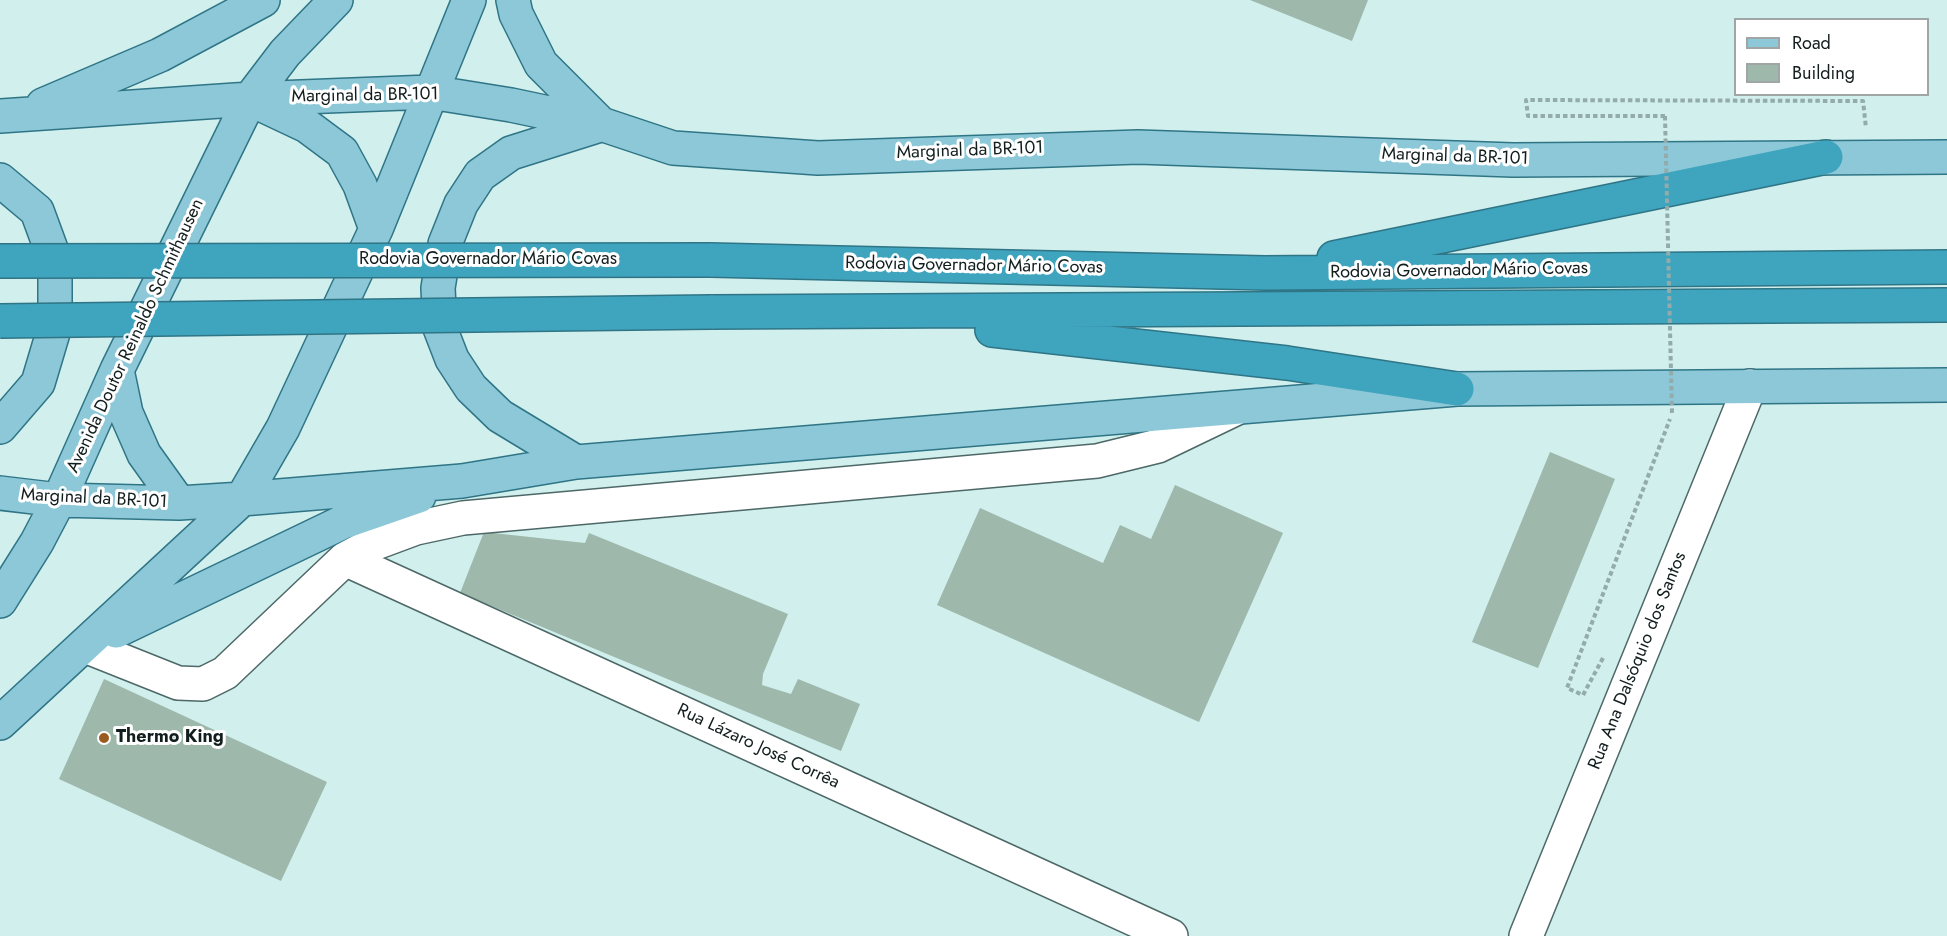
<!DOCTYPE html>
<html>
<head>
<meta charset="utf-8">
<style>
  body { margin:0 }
  #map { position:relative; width:1947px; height:936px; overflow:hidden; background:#d0efed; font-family:Jost,sans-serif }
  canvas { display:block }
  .legend { position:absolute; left:1734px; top:18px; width:195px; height:78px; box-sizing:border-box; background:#fff; border:2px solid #a0a5a5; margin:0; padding:8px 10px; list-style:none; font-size:18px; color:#121d1d }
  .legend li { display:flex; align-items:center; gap:12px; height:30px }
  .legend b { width:30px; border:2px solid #a0a5a5 }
</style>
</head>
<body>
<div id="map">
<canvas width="1947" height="936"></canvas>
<ul class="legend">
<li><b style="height:8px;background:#8cc8d8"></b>Road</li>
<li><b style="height:16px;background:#9fb8ac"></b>Building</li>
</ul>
</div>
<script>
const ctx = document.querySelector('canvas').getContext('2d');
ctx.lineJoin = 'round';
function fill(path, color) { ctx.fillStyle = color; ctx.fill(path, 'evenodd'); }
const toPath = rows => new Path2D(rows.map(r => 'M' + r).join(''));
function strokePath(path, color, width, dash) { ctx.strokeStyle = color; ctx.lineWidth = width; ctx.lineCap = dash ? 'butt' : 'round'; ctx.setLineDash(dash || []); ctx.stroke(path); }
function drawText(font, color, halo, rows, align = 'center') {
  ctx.font = font + ' Jost,sans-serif'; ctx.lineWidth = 6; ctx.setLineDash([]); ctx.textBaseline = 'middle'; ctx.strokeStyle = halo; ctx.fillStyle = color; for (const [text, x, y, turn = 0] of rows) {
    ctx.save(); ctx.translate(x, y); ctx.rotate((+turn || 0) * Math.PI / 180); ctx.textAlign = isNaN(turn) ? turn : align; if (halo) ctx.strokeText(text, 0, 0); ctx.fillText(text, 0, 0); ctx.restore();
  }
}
fill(toPath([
  [1250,0,1368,0,1352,41],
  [1550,452,1615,479,1538,668,1472,642],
  [1175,485,1283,533,1199,722,937,605,980,508,1103,563,1120,525,1151,539],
  [484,532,585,543,589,533,788,614,763,674,762,685,791,694,798,679,860,704,841,751,460,593],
  [104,679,327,782,281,881,59,779]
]), '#9fb8ac');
const minor = toPath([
  [345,559,1171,936],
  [85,646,178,683,203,684,225,673,345,559,373,544,416,528,463,518,1097,461,1158,446,1237,408],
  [1526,936,1750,386]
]);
const major = toPath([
  [513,0,516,14,541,64,601,124],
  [254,101,307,126,342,152,360,185,376,229],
  [43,105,160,55,263,0],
  [0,116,250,99,430,92,511,105,601,124,673,148,818,158,1138,147,1513,160,1947,157],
  [0,180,37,211,55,260,55,326,38,383,0,427],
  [117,370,126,413,144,454,179,503],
  [576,462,500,416,471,388,452,359,440,328,438,288,445,244,461,204,480,175,511,153,600,125],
  [0,493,59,500,179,503,242,499,462,481,576,462,1457,389,1947,385],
  [0,601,37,542,59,500,117,370,250,99,285,53,336,0],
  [116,631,341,523,419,496],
  [0,723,242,499,283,428,376,229,469,0]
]);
const highway = toPath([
  [1334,258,1826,157],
  [710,260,1265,273,1947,267],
  [711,312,1947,305],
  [992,330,1287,363,1457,389]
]);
strokePath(minor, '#4d6867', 36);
strokePath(major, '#2f7586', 36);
strokePath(highway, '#2f7586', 36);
strokePath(toPath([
  [1665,116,1528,116,1526,100,1863,101,1866,128],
  [1603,658,1583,695,1567,688,1670,419]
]), '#93abaa', 4, [4.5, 3]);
strokePath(minor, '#fff', 33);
strokePath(major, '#8cc8d8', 33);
strokePath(highway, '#3fa4be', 33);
const highwayBridge = toPath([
  [0,261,710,260],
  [0,321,711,312]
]);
strokePath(highwayBridge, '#2f7586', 36, []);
strokePath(toPath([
  [1665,116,1672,414]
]), '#93abaa', 4, [4.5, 3]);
strokePath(highwayBridge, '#3fa4be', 33);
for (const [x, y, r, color] of [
  [104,738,6,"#995b20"]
]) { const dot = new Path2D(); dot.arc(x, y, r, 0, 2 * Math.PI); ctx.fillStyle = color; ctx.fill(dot); strokePath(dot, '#fff', 2); }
drawText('18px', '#121d1d', '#fff', [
  ["Marginal da BR-101",365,96,-1],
  ["Marginal da BR-101",970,151,-2],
  ["Marginal da BR-101",1455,157,2],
  ["Rodovia Governador Mário Covas",488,260],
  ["Rodovia Governador Mário Covas",974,266,1],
  ["Rodovia Governador Mário Covas",1459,271,-1],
  ["Avenida Doutor Reinaldo Schmithausen",136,336,-65],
  ["Marginal da BR-101",94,499,3],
  ["Rua Ana Dalsóquio dos Santos",1638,661,-68],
  ["Rua Lázaro José Corrêa",758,747,25]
]);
drawText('bold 18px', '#121d1d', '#fff', [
  ["Thermo King",116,738]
], 'left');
</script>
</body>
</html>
